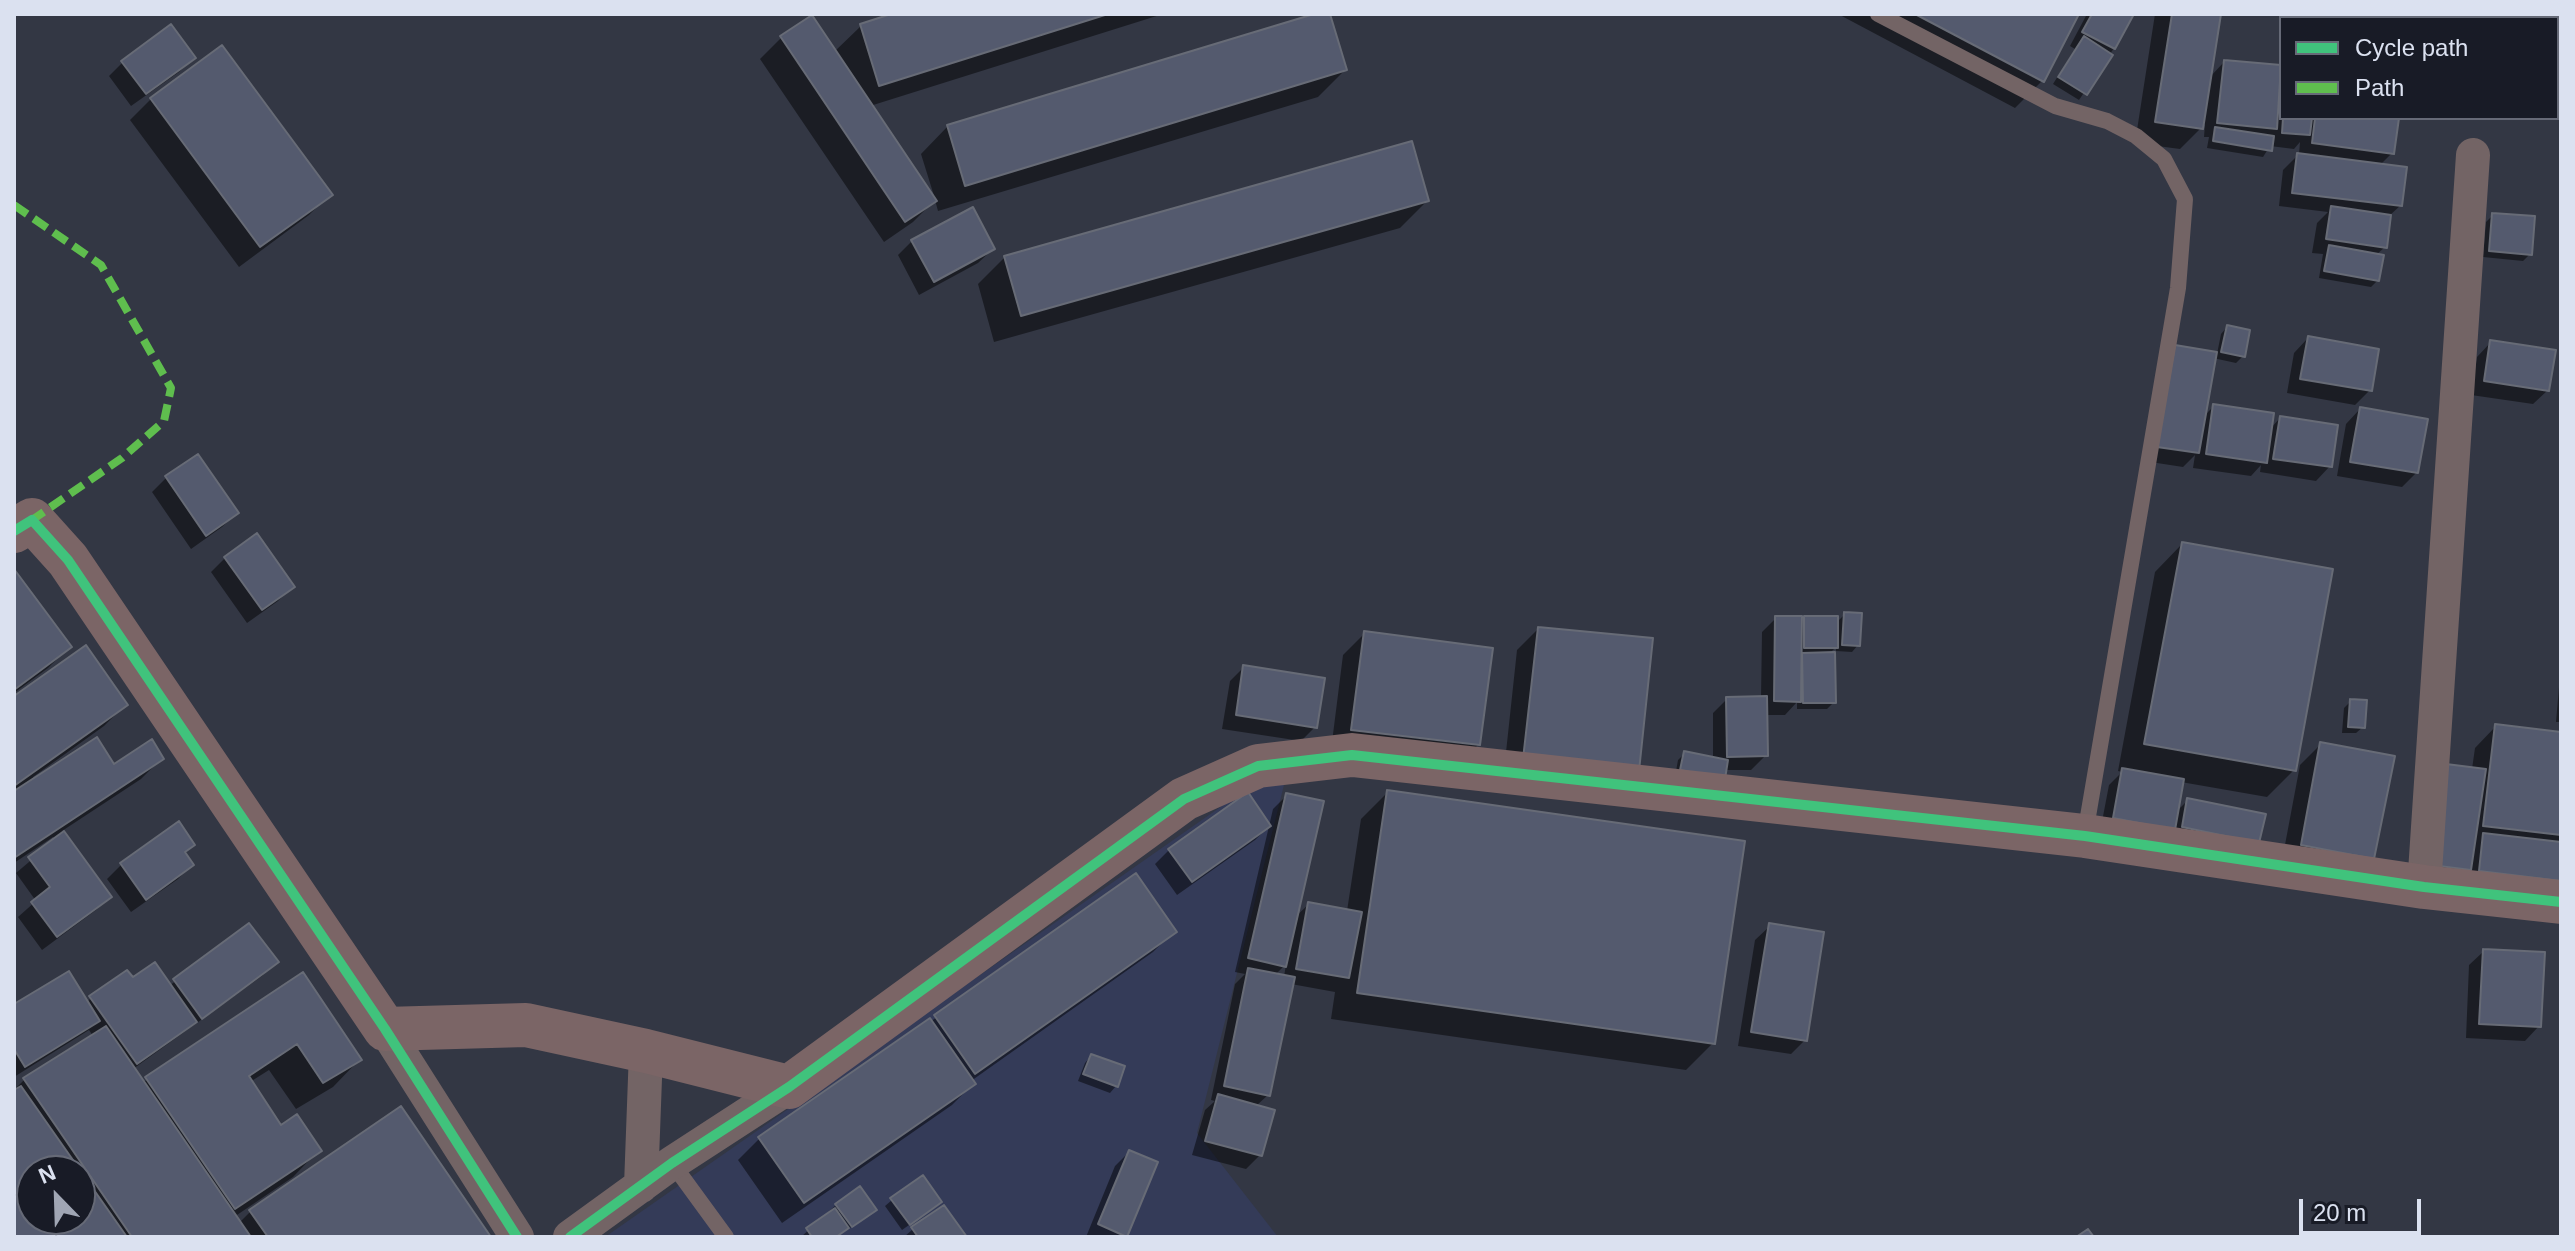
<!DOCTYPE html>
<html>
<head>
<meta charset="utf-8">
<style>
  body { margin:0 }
  #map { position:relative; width:2575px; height:1251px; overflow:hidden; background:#333744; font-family:Arial,sans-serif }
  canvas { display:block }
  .frame { position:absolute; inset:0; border:16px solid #dbe1f0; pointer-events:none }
  .legend { position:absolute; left:2279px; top:16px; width:280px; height:104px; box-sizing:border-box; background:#181b26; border:2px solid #666a77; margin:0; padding:10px 14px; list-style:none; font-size:24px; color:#dbe1f0 }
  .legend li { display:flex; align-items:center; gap:16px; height:40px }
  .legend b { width:40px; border:2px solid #666a77 }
  .north { position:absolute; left:16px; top:1155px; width:80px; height:80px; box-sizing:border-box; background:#181b26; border:2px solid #666a77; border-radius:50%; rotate:337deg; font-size:22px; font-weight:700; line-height:32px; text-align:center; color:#dbe1f0 }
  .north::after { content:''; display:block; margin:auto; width:28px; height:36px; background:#a0a6b4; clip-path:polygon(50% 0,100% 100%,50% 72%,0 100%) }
  .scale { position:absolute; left:2299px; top:1199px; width:122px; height:36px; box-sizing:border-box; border:4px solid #dbe1f0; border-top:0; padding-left:10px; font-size:24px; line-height:28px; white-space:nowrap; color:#dbe1f0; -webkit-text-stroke:6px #181b26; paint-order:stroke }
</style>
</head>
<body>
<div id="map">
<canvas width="2575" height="1251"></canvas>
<div class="frame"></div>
<ul class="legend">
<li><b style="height:10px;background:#40c37c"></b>Cycle path</li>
<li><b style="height:10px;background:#5fbe4e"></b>Path</li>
</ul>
<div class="north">N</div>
<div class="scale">20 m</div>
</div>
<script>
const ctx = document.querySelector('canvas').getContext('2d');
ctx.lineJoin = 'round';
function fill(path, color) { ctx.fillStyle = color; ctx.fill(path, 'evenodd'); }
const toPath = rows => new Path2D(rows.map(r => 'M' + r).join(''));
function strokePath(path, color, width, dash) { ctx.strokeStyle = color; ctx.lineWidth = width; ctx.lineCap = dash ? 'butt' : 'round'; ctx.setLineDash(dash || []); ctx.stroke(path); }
fill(toPath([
  [1262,778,1284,785,1197,1133,1278,1237,605,1237]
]), '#343b58');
fill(toPath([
  [897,14,1163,14,870,106,935,199,921,154,948,126,1320,14,1328,14,1345,70,1318,97,938,211,935,200,913,222,884,242,760,59,781,38,834,52,861,26],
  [1838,14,2077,14,2042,81,2015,108],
  [2087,14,2132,14,2114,48,2079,100,2053,84,2075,49,2070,46],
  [2155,14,2219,14,2210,77,2224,62,2281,73,2281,118,2397,118,2392,153,2380,165,2401,205,2389,216,2385,247,2376,255,2378,280,2371,287,2319,278,2323,254,2312,253,2317,223,2328,212,2279,206,2283,170,2299,154,2300,142,2294,149,2270,146,2263,157,2207,148,2209,137,2204,137,2205,124,2180,149,2135,143],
  [193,58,179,72,131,106,109,76,123,62],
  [151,99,330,194,309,215,239,267,130,120],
  [1427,201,1400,228,994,342,978,284,1005,257],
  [2493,215,2530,254,2523,261,2483,257,2486,222],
  [912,241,993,249,978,263,919,295,898,255],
  [2227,327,2243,356,2236,363,2213,358,2203,417,2214,406,2270,429,2280,418,2330,466,2316,481,2260,472,2261,465,2251,476,2193,468,2195,455,2183,467,2144,461,2176,347,2217,354,2221,334],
  [2308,338,2370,390,2355,405,2287,393,2294,353],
  [2491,342,2548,390,2533,404,2471,395,2477,357],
  [2360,409,2417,472,2402,487,2337,476,2346,424],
  [198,457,236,513,222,527,191,549,152,492,166,478],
  [2182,544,2294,770,2267,797,2181,782,2176,812,2188,800,2257,842,2100,832,2109,785,2122,772,2118,771,2155,572],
  [225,558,292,586,278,601,247,623,211,572],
  [14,572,69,647,48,668,14,693],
  [1845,614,1858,645,1852,652,1836,651,1836,647,1829,654,1834,702,1827,709,1797,709,1797,702,1785,715,1765,715,1766,755,1751,770,1724,770,1675,777,1678,760,1684,754,1713,759,1713,713,1727,699,1761,698,1762,632,1776,618,1800,623,1805,618,1836,623],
  [1538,629,1637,770,1503,780,1517,650],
  [1364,634,1479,744,1457,766,1331,750,1343,655],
  [2561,664,2561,722,2556,722],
  [1244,667,1315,727,1301,741,1222,729,1230,681],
  [14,699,125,705,104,726,33,777,35,780,162,758,141,779,62,831,110,896,96,910,42,950,18,917,36,901,16,873,55,840,53,837,14,863],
  [2351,701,2363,727,2356,733,2342,733,2344,708],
  [2496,726,2561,734,2561,896,2418,879,2472,769,2475,748],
  [2321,744,2373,858,2281,866,2300,765],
  [1388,792,1713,1043,1686,1070,1331,1019,1335,992,1291,984,1268,1095,1256,1106,1260,1155,1246,1169,1192,1155,1205,1110,1215,1101,1211,1100,1235,984,1245,974,1235,972,1273,809,1287,795,1295,917,1309,904,1347,911,1361,819],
  [1286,964,1284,977,1275,975],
  [178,824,184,853,192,864,178,879,131,912,107,879,121,865],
  [1269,826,1255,840,1177,895,1155,864,1169,850],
  [1135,876,1174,931,1153,952,971,1081,973,1084,952,1105,782,1223,738,1160,759,1139,930,1022],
  [249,926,276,962,262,976,133,1069,142,1083,303,975,359,1060,333,1087,296,1109,269,1070,250,1082,281,1127,319,1150,293,1177,234,1217,239,1223,250,1212,489,1237,14,1237,14,1090,24,1080,93,1036,89,1030,14,1077,14,1007,86,1003,91,998,132,980,169,986],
  [32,1171,80,1171,80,1219,32,1219],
  [1770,926,1805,1040,1791,1054,1738,1046,1755,940],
  [2484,951,2539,1026,2525,1041,2466,1038,2469,965],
  [1091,1056,1116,1086,1110,1093,1078,1081,1085,1063],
  [1129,1152,1126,1236,1086,1237,1115,1166],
  [892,1200,933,1208,902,1230,885,1206],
  [836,1205,868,1216,836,1237,801,1237],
  [913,1229,965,1237,904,1237]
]), '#0007');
const building = toPath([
  [891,14,1108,14,879,86,860,24,891,14],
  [1314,14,1330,14,1347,70,965,186,947,125,1314,14],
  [1915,14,2079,14,2044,82,1915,14],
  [2092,14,2134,14,2115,49,2082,32,2092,14],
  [2172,14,2221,14,2203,129,2155,122,2172,14],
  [812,15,937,201,905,222,780,36,812,15],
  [171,24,196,58,146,94,121,61,171,24],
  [2084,36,2113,55,2087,95,2058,77,2084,36],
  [222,45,333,195,260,247,150,98,222,45],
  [2224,60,2281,65,2277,129,2217,123,2224,60],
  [2283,118,2312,118,2310,135,2282,133,2283,118],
  [2315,118,2399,118,2394,154,2312,143,2315,118],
  [2215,127,2274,136,2272,151,2213,141,2215,127],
  [1412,141,1429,201,1021,316,1004,256,1412,141],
  [2297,153,2407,167,2402,206,2292,193,2297,153],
  [2331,206,2391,215,2387,248,2326,239,2331,206],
  [973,207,995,249,934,282,911,240,973,207],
  [2492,213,2535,216,2532,255,2489,251,2492,213],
  [2329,245,2384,255,2379,281,2324,271,2329,245],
  [2227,325,2250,330,2245,357,2221,352,2227,325],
  [2308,336,2379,349,2372,391,2300,379,2308,336],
  [2490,340,2556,350,2549,391,2484,381,2490,340],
  [2175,345,2217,352,2199,453,2157,447,2175,345],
  [2213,404,2274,413,2267,463,2206,454,2213,404],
  [2360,407,2428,419,2418,473,2350,462,2360,407],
  [2280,416,2338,425,2332,467,2273,459,2280,416],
  [198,454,239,513,206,536,165,476,198,454],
  [257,533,295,587,262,610,224,557,257,533],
  [2182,542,2333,569,2296,771,2144,744,2182,542],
  [14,569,72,647,14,690,14,569],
  [1844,612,1862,613,1860,646,1842,645,1844,612],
  [1775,616,1802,616,1801,702,1774,701,1775,616],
  [1804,616,1838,616,1838,648,1804,648,1804,616],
  [1538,627,1653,638,1639,771,1523,759,1538,627],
  [1364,631,1493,648,1480,745,1351,730,1364,631],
  [86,645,128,705,14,786,14,696,86,645],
  [1835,652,1836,703,1803,703,1802,653,1835,652],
  [1243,665,1325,678,1317,728,1236,715,1243,665],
  [1767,696,1768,756,1727,757,1726,697,1767,696],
  [2350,699,2367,700,2365,728,2348,727,2350,699],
  [2495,724,2561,732,2561,835,2483,826,2495,724],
  [97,737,114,764,152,739,164,759,14,858,14,791,97,737],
  [2320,742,2395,756,2374,859,2301,845,2320,742],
  [1684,751,1728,760,1725,779,1680,770,1684,751],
  [2446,764,2486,769,2471,870,2431,865,2446,764],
  [2122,768,2184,779,2175,830,2113,818,2122,768],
  [1387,790,1745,841,1715,1044,1357,993,1387,790],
  [1248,792,1271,826,1192,882,1168,849,1248,792],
  [1286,793,1324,801,1286,967,1248,958,1286,793],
  [2187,798,2266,814,2259,843,2182,827,2187,798],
  [179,821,195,845,185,852,194,865,146,900,120,863,179,821],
  [64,831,112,897,57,937,31,902,50,887,28,857,64,831],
  [2483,833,2561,842,2561,881,2479,871,2483,833],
  [1136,873,1177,932,975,1074,934,1015,1136,873],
  [1308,902,1362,912,1349,978,1296,969,1308,902],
  [249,923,279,962,202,1019,173,979,249,923],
  [1769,923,1824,932,1807,1041,1751,1032,1769,923],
  [2483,949,2545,952,2541,1027,2479,1024,2483,949],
  [155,962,197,1022,137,1064,89,996,127,970,133,977,155,962],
  [1248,968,1295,977,1270,1096,1224,1086,1248,968],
  [69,971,100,1021,25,1067,14,1049,14,1004,69,971],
  [303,972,362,1060,323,1083,297,1044,249,1076,281,1125,297,1114,322,1151,235,1209,145,1077,303,972],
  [930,1018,976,1084,804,1203,758,1137,930,1018],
  [106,1026,251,1237,132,1237,23,1078,106,1026],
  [1091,1054,1125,1066,1118,1087,1083,1074,1091,1054],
  [21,1086,127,1237,14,1237,14,1090,21,1086],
  [32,1171,80,1171,80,1219,32,1219,32,1171],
  [1218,1094,1275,1110,1262,1156,1205,1141,1218,1094],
  [401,1106,491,1237,268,1237,249,1210,401,1106],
  [1129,1150,1158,1162,1127,1237,1098,1224,1129,1150],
  [923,1175,942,1202,910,1225,890,1198,923,1175],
  [860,1186,877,1210,852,1227,835,1204,860,1186],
  [944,1205,967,1237,918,1237,911,1227,944,1205],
  [835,1208,849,1228,836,1237,812,1237,806,1228,835,1208],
  [2088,1229,2094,1237,2076,1237,2088,1229]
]);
fill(building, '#545a6e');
strokePath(building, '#676b76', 2);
strokePath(toPath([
  [1878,14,2055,106,2107,121,2136,136,2164,159,2185,199,2178,288,2085,834],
  [672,1163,726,1237]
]), '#736465', 16);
strokePath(toPath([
  [2424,887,2473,155],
  [385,1029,517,1237],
  [641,1186,646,1051],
  [570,1237,672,1163,789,1087]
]), '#736465', 34);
strokePath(toPath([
  [14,531,32,520,68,560,385,1029,526,1025,646,1051,789,1087,1184,799,1258,766,1352,755,2085,836,2424,887,2561,902]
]), '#7b6566', 44);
strokePath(toPath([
  [14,205,101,265,171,388,164,421,122,458,32,520]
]), '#5fbe4e', 8, [16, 8]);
strokePath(toPath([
  [14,531,32,520,68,560,385,1029,517,1237],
  [570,1237,672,1163,789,1087,1184,799,1258,766,1352,755,2085,836,2424,887,2561,902]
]), '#40c37c', 10);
</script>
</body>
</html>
